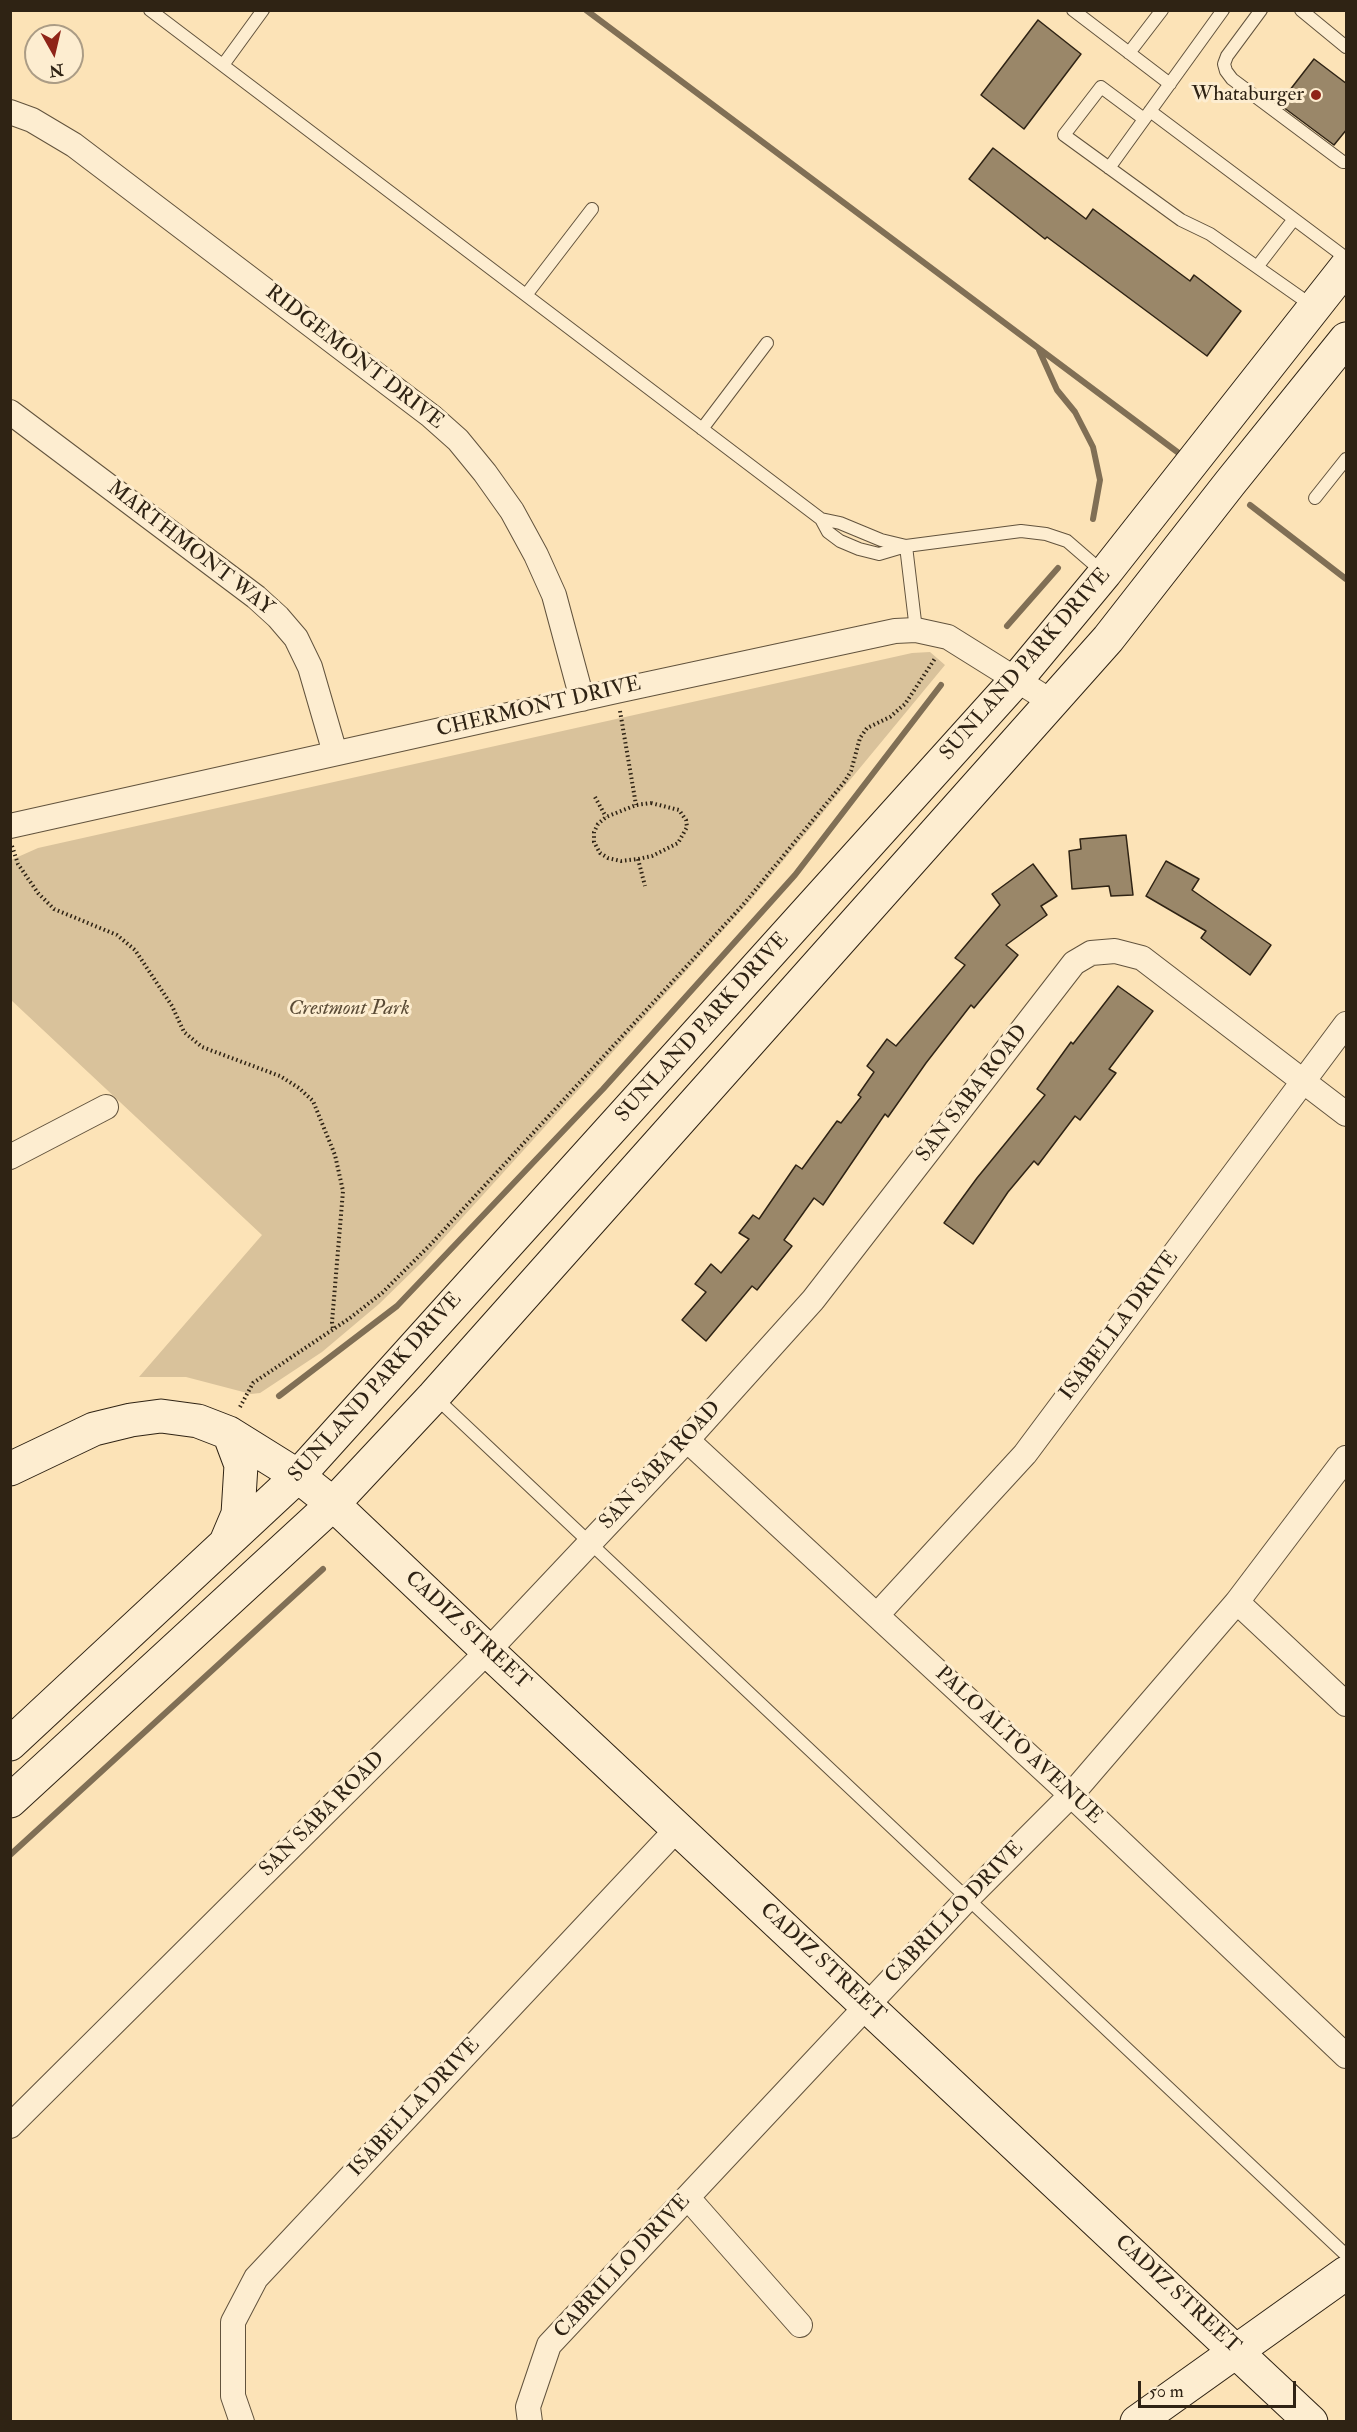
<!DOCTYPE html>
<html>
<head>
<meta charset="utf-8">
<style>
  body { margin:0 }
  #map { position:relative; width:1357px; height:2432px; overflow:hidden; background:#fce3b7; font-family:"IM FELL Double Pica",serif }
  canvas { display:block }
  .frame { position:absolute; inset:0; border:12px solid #2f2314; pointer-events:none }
  .north { position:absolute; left:24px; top:24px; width:60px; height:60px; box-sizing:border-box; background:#fdedd0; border:2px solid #ab9c85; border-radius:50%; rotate:172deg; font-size:16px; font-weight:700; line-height:24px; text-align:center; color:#2f2314 }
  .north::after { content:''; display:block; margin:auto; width:21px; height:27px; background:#8f2418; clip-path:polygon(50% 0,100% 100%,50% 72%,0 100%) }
  .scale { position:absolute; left:1138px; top:2381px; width:158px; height:27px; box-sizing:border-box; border:3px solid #2f2314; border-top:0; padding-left:8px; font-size:18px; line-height:21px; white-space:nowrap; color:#2f2314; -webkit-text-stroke:4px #fdedd0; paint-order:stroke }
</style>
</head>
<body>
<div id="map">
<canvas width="1357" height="2432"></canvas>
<div class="frame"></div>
<div class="north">N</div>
<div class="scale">50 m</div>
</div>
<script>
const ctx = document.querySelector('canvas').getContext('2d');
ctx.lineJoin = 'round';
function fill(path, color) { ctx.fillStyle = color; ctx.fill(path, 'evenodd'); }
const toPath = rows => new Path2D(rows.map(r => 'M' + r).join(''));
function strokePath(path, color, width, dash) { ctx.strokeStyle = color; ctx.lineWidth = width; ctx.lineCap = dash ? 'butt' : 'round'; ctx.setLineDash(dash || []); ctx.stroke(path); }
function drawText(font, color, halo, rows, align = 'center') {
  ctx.font = font + ' "IM FELL Double Pica",serif'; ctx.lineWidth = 6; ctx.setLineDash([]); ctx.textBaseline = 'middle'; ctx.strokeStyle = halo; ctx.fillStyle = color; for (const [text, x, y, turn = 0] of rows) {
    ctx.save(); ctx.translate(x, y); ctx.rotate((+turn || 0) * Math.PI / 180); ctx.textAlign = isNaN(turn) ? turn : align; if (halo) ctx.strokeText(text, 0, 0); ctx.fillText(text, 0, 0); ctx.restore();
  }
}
fill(toPath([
  [930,652,945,665,750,901,422,1262,379,1304,322,1352,260,1393,251,1394,186,1377,139,1377,262,1235,11,1000,11,860,38,848,912,653]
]), '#d9c29b');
strokePath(toPath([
  [586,10,1180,454],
  [1039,350,1057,390,1075,412,1093,447,1100,480,1093,519],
  [1250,505,1346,579],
  [1007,626,1058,568],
  [279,1396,397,1306,603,1089,795,875,941,685],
  [10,1855,323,1569]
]), '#806f55', 6);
const building = toPath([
  [1038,20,1081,54,1024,129,981,95,1038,20],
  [1314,59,1347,84,1347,129,1334,145,1279,104,1314,59],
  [993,148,1086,219,1093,209,1190,281,1194,275,1241,311,1207,356,1047,237,1045,239,969,179,993,148],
  [1126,835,1133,895,1111,896,1109,886,1072,889,1069,851,1081,849,1080,839,1126,835],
  [1166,861,1199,879,1192,890,1271,945,1250,975,1201,938,1206,931,1146,896,1166,861],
  [1033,864,1057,896,1041,906,1047,915,1006,945,1018,955,974,1008,971,1005,926,1063,888,1117,885,1114,823,1205,814,1198,784,1240,792,1246,757,1290,752,1286,706,1341,682,1320,706,1292,695,1284,711,1264,721,1273,749,1239,739,1233,753,1215,759,1219,796,1165,802,1169,837,1121,841,1123,861,1097,858,1095,874,1072,867,1066,887,1039,896,1046,965,965,955,958,1000,905,992,894,1033,864],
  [1118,986,1153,1011,1109,1069,1116,1073,1080,1120,1075,1116,1038,1165,1034,1161,1008,1192,973,1244,944,1223,977,1178,1045,1095,1037,1089,1071,1042,1073,1044,1118,986]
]);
fill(building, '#9a8769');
strokePath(building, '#2f2314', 1.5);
const lane = toPath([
  [150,10,821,519],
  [1073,10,1170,84],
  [1261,10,1227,56,1224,64,1226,71,1232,79,1343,162,1346,162],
  [1301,10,1346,47],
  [1129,53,1162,10],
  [223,65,263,10],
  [1150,111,1346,258],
  [1144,119,1101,87,1064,135,1181,220,1210,234,1314,307],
  [1109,168,1223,10],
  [1257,267,1294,219],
  [526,295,592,209],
  [702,429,767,343],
  [1315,498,1346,459],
  [821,519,840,523,881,540,906,546,879,554,859,549,840,541,828,532,821,519],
  [916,630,906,546,1021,531,1046,534,1067,541,1104,573],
  [434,1396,1346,2255]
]);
const street = toPath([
  [10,112,32,120,74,145,431,416,458,440,485,473,512,511,536,555,554,595,582,699],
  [10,412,256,597,278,617,296,638,310,667,335,753],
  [10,826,616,691,895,631,916,630,948,637,1052,702],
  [10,1157,106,1107],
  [687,1440,1071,1795,1346,2056],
  [1237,1602,1346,1704],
  [877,1615,1025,1454,1346,1024],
  [10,2126,488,1651,687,1440,813,1300,1074,963,1091,953,1115,951,1142,958,1346,1114],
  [688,2198,800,2325],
  [242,2422,233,2396,233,2322,256,2278,678,1828],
  [530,2422,528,2407,549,2345,968,1898,1071,1795,1237,1602,1346,1458]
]);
const secondary = toPath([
  [10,1469,94,1429,131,1420,161,1416,198,1421,229,1433,298,1476,333,1504,488,1651,1311,2422],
  [227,1540,238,1514,241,1465,229,1433],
  [10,1744,298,1476,1017,679,1105,573,1346,267],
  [10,1801,333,1504,434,1396,1108,639,1230,483,1346,339],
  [1137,2422,1346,2273]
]);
strokePath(lane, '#62533d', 14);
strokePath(street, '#62533d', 26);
strokePath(secondary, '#2f2314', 35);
strokePath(toPath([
  [620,711,636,805],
  [595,797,606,817],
  [651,803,679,810,686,820,687,827,678,843,652,856,638,859,621,861,608,858,600,853,594,842,594,832,598,824,606,817,636,805,651,803],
  [12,846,18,864,38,893,54,909,117,935,135,950,172,1006,184,1032,202,1047,280,1076,299,1088,313,1101,335,1155,343,1191,332,1322,333,1329],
  [638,859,645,886],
  [240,1407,253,1383,350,1318,382,1293,430,1245,742,906,845,781,851,771,860,738,867,728,890,717,905,704,936,657]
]), '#2f2314', 4, [1.5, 3]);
strokePath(lane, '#fdedd0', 12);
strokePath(street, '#fdedd0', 24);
strokePath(secondary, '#fdedd0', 33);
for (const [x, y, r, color] of [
  [1316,95,6,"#8f2418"]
]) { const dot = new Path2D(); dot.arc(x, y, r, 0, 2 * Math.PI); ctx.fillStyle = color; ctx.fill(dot); strokePath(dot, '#fdedd0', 2); }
drawText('21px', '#2f2314', '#fdedd0', [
  ["Whataburger",1304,95]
], 'right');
drawText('21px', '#2f2314', '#fdedd0', [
  ["RIDGEMONT DRIVE",354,358,38],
  ["MARTHMONT WAY",190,549,38],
  ["SUNLAND PARK DRIVE",1026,665,-49],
  ["CHERMONT DRIVE",539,708,-13],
  ["SUNLAND PARK DRIVE",703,1028,-48],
  ["SAN SABA ROAD",973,1094,-52],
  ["ISABELLA DRIVE",1120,1326,-53],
  ["SUNLAND PARK DRIVE",376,1388,-48],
  ["SAN SABA ROAD",661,1466,-47],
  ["CADIZ STREET",467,1631,43],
  ["PALO ALTO AVENUE",1018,1746,43],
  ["SAN SABA ROAD",323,1815,-45],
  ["CABRILLO DRIVE",955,1913,-46],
  ["CADIZ STREET",822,1963,43],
  ["ISABELLA DRIVE",415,2108,-47],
  ["CABRILLO DRIVE",623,2267,-47],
  ["CADIZ STREET",1177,2295,43]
]);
drawText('italic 21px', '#5a4b36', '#fdedd0', [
  ["Crestmont Park",349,1009]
]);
</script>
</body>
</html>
